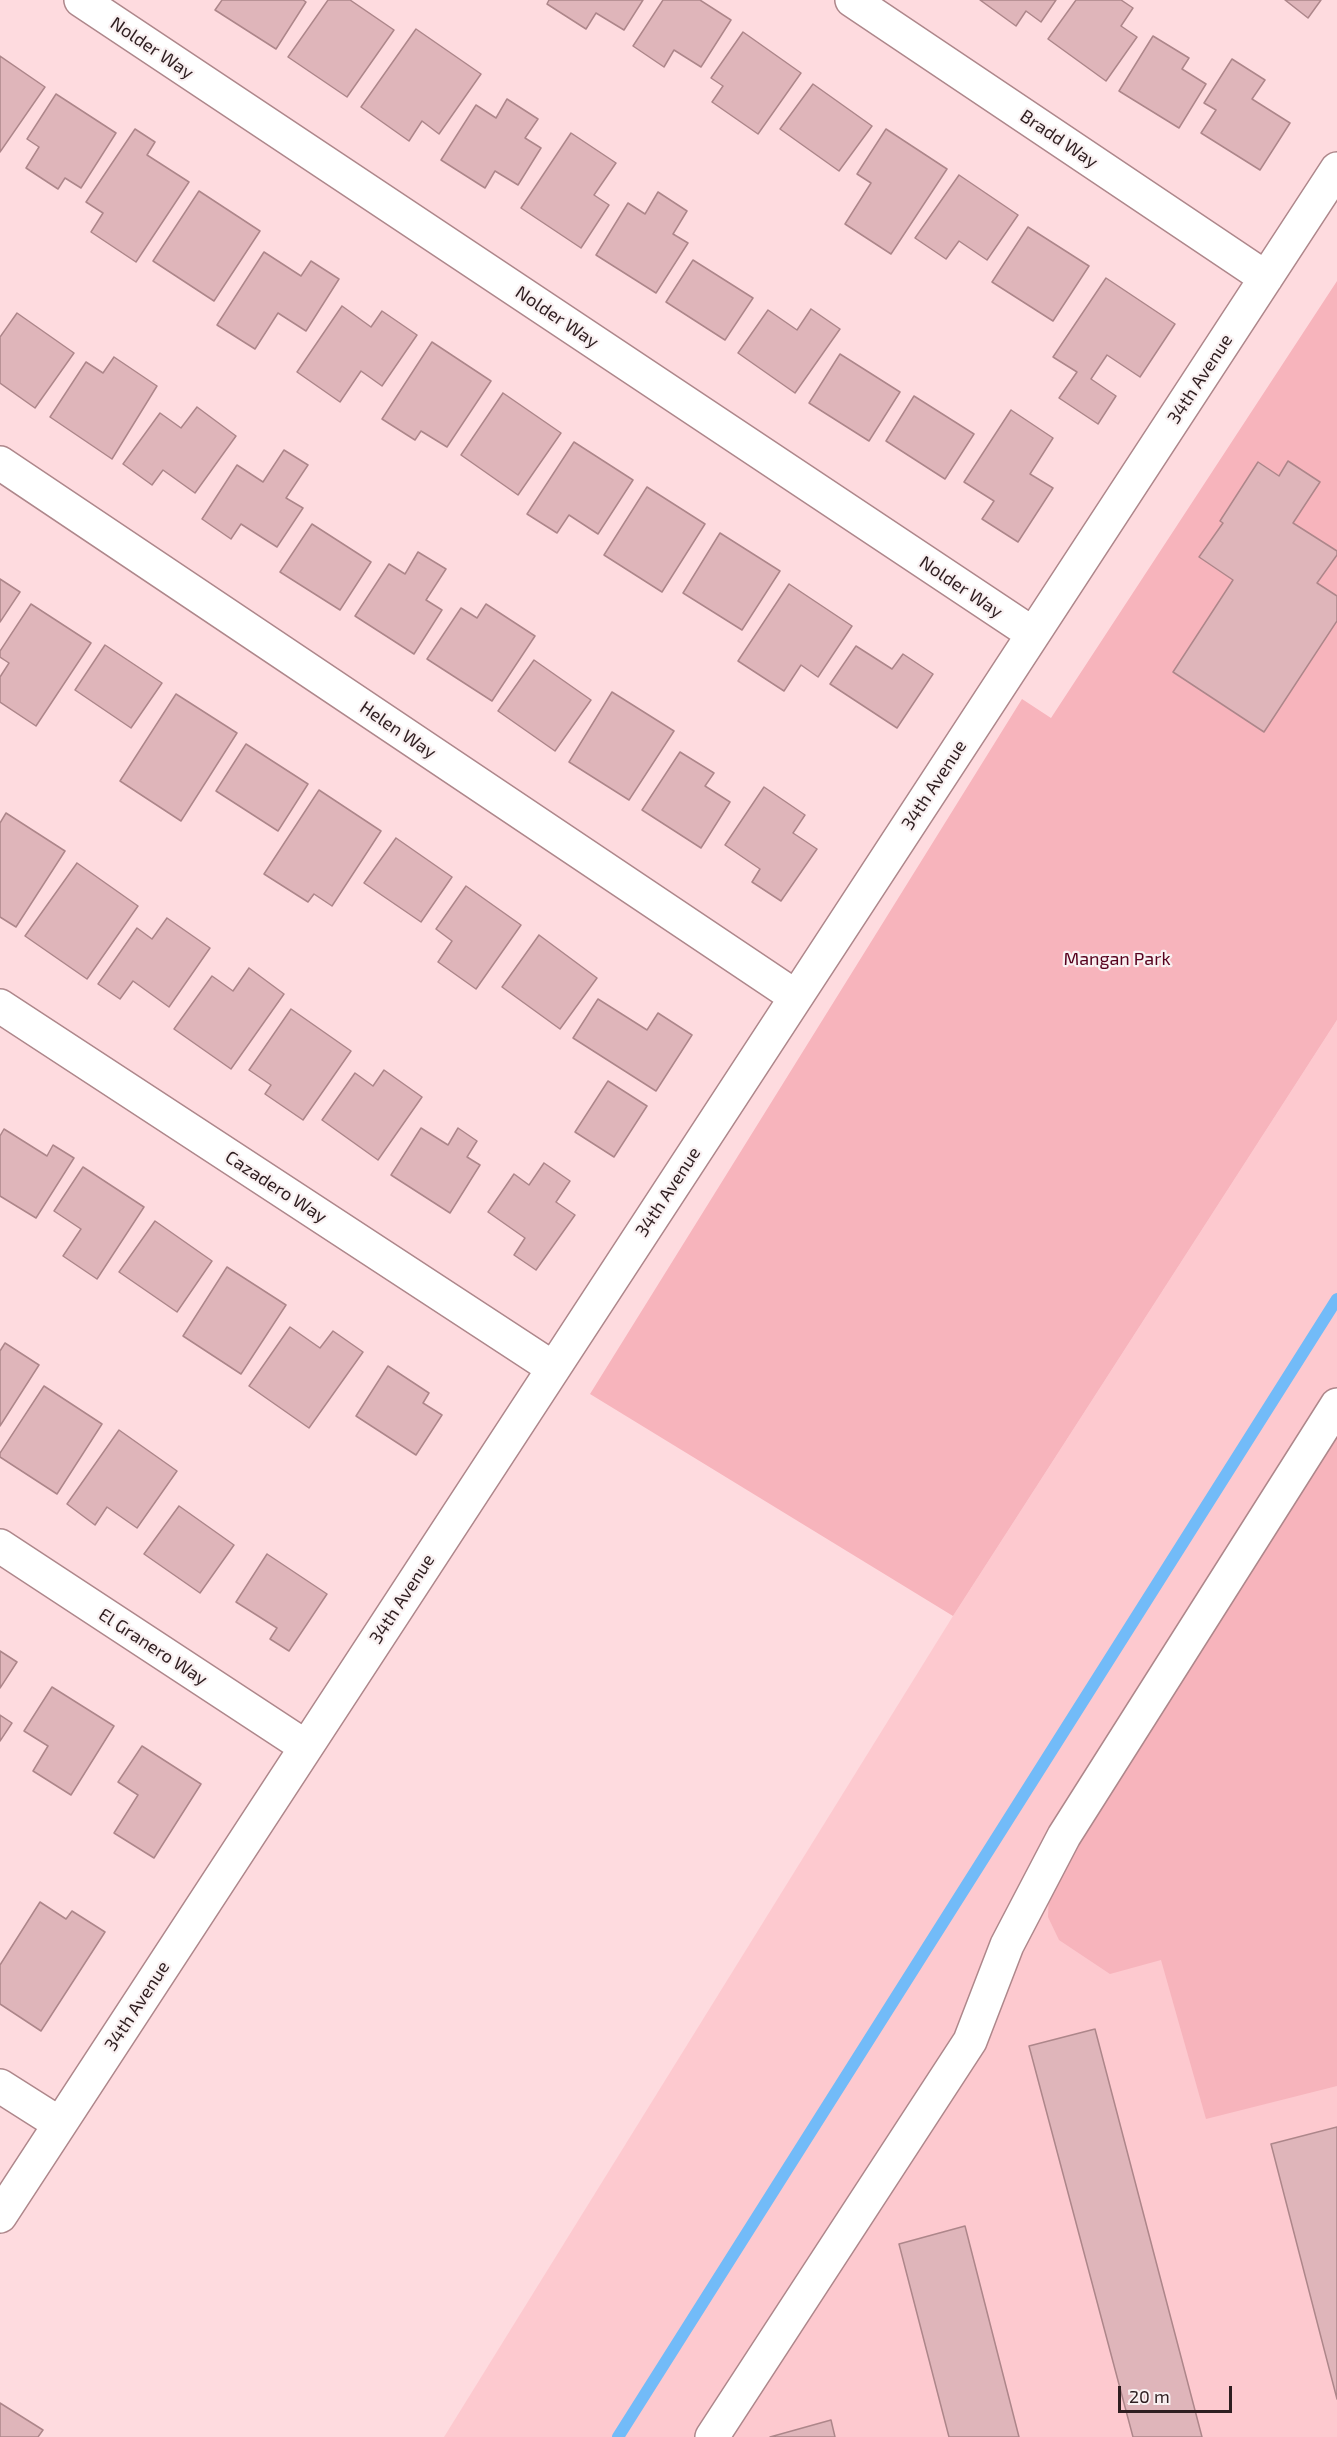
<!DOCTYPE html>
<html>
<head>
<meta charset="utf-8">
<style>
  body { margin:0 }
  #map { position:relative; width:1337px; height:2437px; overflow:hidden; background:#fedbdf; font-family:"Exo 2",sans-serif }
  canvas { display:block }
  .scale { position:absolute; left:1118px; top:2386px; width:114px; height:27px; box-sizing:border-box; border:3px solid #2e1e20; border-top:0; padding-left:8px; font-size:18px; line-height:21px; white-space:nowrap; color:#2e1e20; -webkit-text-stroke:4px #f9f0f1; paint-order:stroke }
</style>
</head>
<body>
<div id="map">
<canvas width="1337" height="2437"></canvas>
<div class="scale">20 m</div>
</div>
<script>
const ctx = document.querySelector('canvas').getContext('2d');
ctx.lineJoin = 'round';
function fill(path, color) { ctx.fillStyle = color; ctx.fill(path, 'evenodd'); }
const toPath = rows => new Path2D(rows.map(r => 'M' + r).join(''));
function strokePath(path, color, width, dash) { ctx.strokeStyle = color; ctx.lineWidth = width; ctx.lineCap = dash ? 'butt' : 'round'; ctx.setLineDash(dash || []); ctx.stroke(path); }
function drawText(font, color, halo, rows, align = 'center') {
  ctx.font = font + ' "Exo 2",sans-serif'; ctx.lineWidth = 4.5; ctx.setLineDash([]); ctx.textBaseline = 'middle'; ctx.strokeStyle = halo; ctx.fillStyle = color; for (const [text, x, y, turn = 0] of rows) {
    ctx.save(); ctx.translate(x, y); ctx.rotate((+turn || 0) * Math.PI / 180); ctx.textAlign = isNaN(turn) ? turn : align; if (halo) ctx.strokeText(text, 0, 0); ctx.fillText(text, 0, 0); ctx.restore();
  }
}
fill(toPath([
  [1337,1020,1337,2437,444,2437,953,1616]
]), '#fdc9cf');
fill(toPath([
  [1337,281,1337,1020,953,1616,590,1394,1022,699,1051,718],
  [1337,1430,1337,2086,1206,2119,1161,1960,1110,1974,1059,1940,1048,1917,1049,1891]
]), '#f7b4bc');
strokePath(toPath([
  [618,2437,1337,1299]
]), '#72bbf8', 12);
const building = toPath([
  [222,0,303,0,306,2,276,49,215,10,222,0],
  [328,0,350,0,394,30,347,97,288,57,328,0],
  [549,0,643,0,624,30,596,13,586,29,547,4,549,0],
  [663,0,700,0,731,20,701,67,674,50,664,67,633,46,663,0],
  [980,0,1056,0,1041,22,1026,11,1016,26,980,0],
  [1076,0,1121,0,1133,8,1121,26,1137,37,1106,81,1048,39,1076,0],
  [1285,0,1321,0,1308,18,1285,0],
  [416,29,481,74,439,134,422,121,409,141,361,107,416,29],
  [743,32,801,73,758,134,712,102,723,86,711,78,743,32],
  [1153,36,1189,58,1182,69,1206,84,1179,128,1119,91,1153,36],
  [0,56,45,87,0,152,0,56],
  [1232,59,1265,80,1252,99,1290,123,1260,170,1201,133,1216,110,1204,103,1232,59],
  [813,84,872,126,839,171,780,129,813,84],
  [56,94,116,133,81,188,65,178,58,189,26,168,39,147,27,139,56,94],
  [507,99,538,119,525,138,541,148,518,185,495,171,485,188,441,160,476,105,496,118,507,99],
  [135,129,155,142,147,155,189,182,136,262,91,232,103,213,86,202,135,129],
  [886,129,947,169,891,254,845,224,871,183,857,174,886,129],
  [571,133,616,163,594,195,609,205,581,248,521,208,571,133],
  [959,175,1018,215,987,260,959,241,946,259,915,238,959,175],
  [199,191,260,231,214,301,153,261,199,191],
  [658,192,687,211,673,234,688,243,656,293,596,255,628,203,645,214,658,192],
  [1028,227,1089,266,1053,321,992,282,1028,227],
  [264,252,301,276,311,261,339,279,306,331,278,313,255,349,217,325,264,252],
  [693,260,753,298,725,340,666,302,693,260],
  [1106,278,1175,324,1140,377,1107,355,1091,379,1116,396,1098,424,1059,398,1077,372,1053,357,1106,278],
  [342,306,371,327,382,311,417,335,382,386,361,371,340,402,297,372,342,306],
  [811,309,840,329,795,393,738,353,768,310,797,330,811,309],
  [17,313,74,353,35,408,0,383,0,337,17,313],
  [432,342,491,381,447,447,421,431,415,440,382,419,432,342],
  [840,354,900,392,869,441,809,403,840,354],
  [114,357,157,386,112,459,50,417,86,362,103,373,114,357],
  [503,393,561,433,518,495,461,455,503,393],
  [914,396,974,434,945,479,886,441,914,396],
  [197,407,236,436,195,493,163,470,152,485,123,464,160,413,181,428,197,407],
  [1011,410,1053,438,1030,474,1053,488,1018,542,982,519,994,501,964,482,1011,410],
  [574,442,633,480,598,534,569,515,557,533,527,514,574,442],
  [284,450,308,465,286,498,303,508,277,547,241,524,231,539,202,519,237,465,263,482,284,450],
  [1288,461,1320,482,1293,523,1337,551,1337,555,1317,583,1337,596,1337,621,1264,732,1173,672,1233,580,1199,557,1223,523,1220,521,1258,462,1279,476,1288,461],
  [647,487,705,524,662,592,604,555,647,487],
  [312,524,371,562,340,610,280,572,312,524],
  [720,533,780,571,742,630,683,593,720,533],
  [418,552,446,569,426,600,442,610,414,654,355,616,389,564,405,574,418,552],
  [0,579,20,592,0,622,0,579],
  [789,584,852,626,818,677,801,665,784,691,738,661,789,584],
  [31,604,91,643,36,726,0,702,0,677,9,663,0,657,0,651,31,604],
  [486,604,535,636,492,701,427,659,461,608,477,618,486,604],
  [105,645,162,683,131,728,75,690,105,645],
  [856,646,892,669,903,654,933,674,897,728,830,684,856,646],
  [534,660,591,700,555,751,498,711,534,660],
  [612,692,674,731,629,800,569,762,612,692],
  [176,694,237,733,181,821,120,781,176,694],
  [246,744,308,784,278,831,216,791,246,744],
  [680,752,714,773,705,786,730,802,701,848,642,810,680,752],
  [764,787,805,815,793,833,817,849,781,901,752,882,760,869,725,845,764,787],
  [319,790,381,831,332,906,314,894,308,902,264,874,319,790],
  [6,813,65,851,16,927,0,917,0,823,6,813],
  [396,838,452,877,421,922,364,883,396,838],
  [77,863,138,906,87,979,25,936,77,863],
  [466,886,521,925,476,989,438,962,452,941,436,929,466,886],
  [167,918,210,948,169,1007,133,981,120,999,98,984,137,928,152,939,167,918],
  [539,935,597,978,560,1029,502,987,539,935],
  [249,968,284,994,231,1069,174,1029,212,976,233,991,249,968],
  [598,999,647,1030,658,1013,692,1035,656,1091,573,1038,598,999],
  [291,1009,351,1051,303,1120,265,1094,271,1085,249,1070,291,1009],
  [384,1070,422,1097,378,1160,322,1120,355,1073,373,1086,384,1070],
  [608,1081,647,1106,614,1157,575,1132,608,1081],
  [421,1128,448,1145,458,1128,477,1141,467,1157,480,1165,450,1213,391,1175,421,1128],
  [4,1129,47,1156,53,1145,74,1158,36,1218,0,1196,0,1136,4,1129],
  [544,1163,570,1181,556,1202,575,1215,536,1270,514,1255,525,1238,488,1212,514,1174,529,1185,544,1163],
  [83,1167,144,1207,97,1279,63,1256,81,1229,54,1211,83,1167],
  [155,1221,212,1261,177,1312,119,1272,155,1221],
  [227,1267,286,1305,241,1374,183,1336,227,1267],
  [290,1327,320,1348,333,1331,363,1352,309,1428,249,1386,290,1327],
  [5,1343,39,1365,0,1426,0,1351,5,1343],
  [388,1366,429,1393,423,1403,442,1415,416,1455,356,1416,388,1366],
  [44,1386,102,1424,57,1494,0,1457,0,1453,44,1386],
  [119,1430,177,1471,137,1528,107,1507,95,1525,67,1504,119,1430],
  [179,1506,234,1545,200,1593,144,1554,179,1506],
  [267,1554,327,1594,289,1651,270,1639,277,1628,236,1602,267,1554],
  [0,1651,17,1662,0,1688,0,1651],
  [52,1687,114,1726,71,1795,33,1771,48,1746,24,1731,52,1687],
  [0,1715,12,1723,0,1741,0,1715],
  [142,1746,201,1784,154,1858,114,1833,138,1795,118,1782,142,1746],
  [40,1902,66,1919,72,1911,105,1932,41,2031,0,2004,0,1965,40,1902],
  [1095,2029,1202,2437,1133,2437,1029,2046,1095,2029],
  [1337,2127,1337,2399,1271,2144,1337,2127],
  [965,2226,1019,2437,949,2437,899,2244,965,2226],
  [0,2403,43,2430,38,2437,0,2437,0,2403],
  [831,2420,835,2437,770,2437,831,2420]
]);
fill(building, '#dfb5ba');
strokePath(building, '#ad868a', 1.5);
const minor = toPath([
  [81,0,1033,634],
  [852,0,1266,278],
  [0,463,796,997],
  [0,1006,553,1368],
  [0,1546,306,1747],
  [0,2086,60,2124],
  [0,2216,1337,169],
  [712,2437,970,2041,1007,1945,1064,1836,1337,1405]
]);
strokePath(minor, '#ae878b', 36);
strokePath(minor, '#fff', 33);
drawText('18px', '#2e1e20', '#f9f0f1', [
  ["Nolder Way",152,48,34],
  ["Bradd Way",1059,139,34],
  ["Nolder Way",557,317,34],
  ["34th Avenue",1200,379,-57],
  ["Nolder Way",961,587,34],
  ["Helen Way",398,730,34],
  ["34th Avenue",934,785,-57],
  ["Cazadero Way",276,1187,33],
  ["34th Avenue",668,1192,-57],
  ["34th Avenue",402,1599,-57],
  ["El Granero Way",153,1647,33],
  ["34th Avenue",137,2006,-57]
]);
drawText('18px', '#56001d', '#f9f0f1', [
  ["Mangan Park",1117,959]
]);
</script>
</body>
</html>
